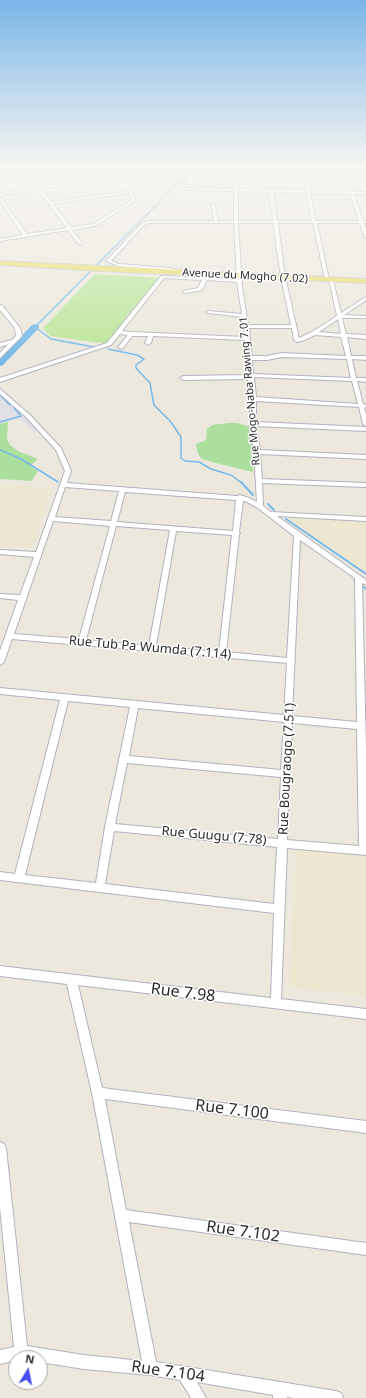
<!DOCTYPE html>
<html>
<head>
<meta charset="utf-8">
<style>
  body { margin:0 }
  #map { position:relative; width:366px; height:1398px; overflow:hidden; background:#ece8de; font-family:"Noto Sans",sans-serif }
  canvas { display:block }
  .north { position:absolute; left:8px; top:1350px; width:40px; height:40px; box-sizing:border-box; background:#fff; border:1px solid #aaa; border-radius:50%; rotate:10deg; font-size:11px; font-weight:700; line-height:16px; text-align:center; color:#2b2b2b }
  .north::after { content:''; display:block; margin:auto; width:14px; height:18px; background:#464cf0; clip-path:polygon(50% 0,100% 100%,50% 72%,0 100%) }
</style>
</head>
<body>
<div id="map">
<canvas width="366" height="1398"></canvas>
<div class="north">N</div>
</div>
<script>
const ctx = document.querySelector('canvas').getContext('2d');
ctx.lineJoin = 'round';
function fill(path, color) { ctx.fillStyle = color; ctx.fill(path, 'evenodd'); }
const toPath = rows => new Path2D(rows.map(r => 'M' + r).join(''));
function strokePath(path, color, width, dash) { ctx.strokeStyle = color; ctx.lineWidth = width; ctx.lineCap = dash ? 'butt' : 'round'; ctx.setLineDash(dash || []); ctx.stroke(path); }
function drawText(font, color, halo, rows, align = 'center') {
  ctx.font = font + ' "Noto Sans",sans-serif'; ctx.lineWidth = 3; ctx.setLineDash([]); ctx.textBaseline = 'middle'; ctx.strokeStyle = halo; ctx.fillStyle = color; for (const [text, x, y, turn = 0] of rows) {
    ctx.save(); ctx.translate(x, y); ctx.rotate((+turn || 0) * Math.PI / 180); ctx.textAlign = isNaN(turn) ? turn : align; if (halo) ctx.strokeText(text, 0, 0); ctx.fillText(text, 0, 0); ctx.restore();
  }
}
fill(toPath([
  [0,392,38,431,34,432,19,418,0,424]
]), '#e1dee5');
fill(toPath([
  [0,485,52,488,32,547,0,546],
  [287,517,366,521,366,572],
  [296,849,366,856,366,996,289,987]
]), '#ece7ce');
fill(toPath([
  [189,168,203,168,201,174,191,177,186,181,188,184,176,183],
  [8,422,7,439,10,445,18,451,38,459,30,466,38,471,32,481,0,479,0,424],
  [229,423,237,423,251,427,253,472,212,462,202,459,198,454,196,444,206,440,207,429,212,425]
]), '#aadf9d');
fill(toPath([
  [95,274,161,278,109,344,50,336,43,328]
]), '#bae699');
strokePath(toPath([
  [94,347,51,339,35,327,193,168],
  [108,349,137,355,144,359,136,365,136,368,150,383,154,405,171,422,181,437,181,458,185,461,199,462,211,469,231,475,242,483],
  [0,395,10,405],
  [0,422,21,416,14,408],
  [0,450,21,459,58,482]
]), '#76b9e8', 1.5);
strokePath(toPath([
  [241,482,253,495],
  [268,504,274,510],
  [286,519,366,574],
  [354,580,366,589]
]), '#76b9e8', 2);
fill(toPath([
  [35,324,38,325,39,327,38,329,3,365,0,366,0,358,32,325,35,324]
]), '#76b9e8');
const minor = toPath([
  [22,168,26,168,29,172,65,168,63,169,30,174,40,187,166,168,160,172,42,189,51,202,128,191,133,192,135,201,95,226,72,230,82,243,82,244,78,244,68,230,0,241,0,239,23,235,0,201,0,197,27,234,67,228,38,190,0,195,0,193,37,188,22,168],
  [128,193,130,194,132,200,93,224,71,227,53,204,128,193],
  [301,168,305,168,305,171,343,171,342,168,346,168,347,171,366,171,366,173,348,173,353,192,366,192,366,194,354,194,363,221,366,221,366,223,364,223,366,230,366,238,364,237,360,223,317,223,329,280,325,279,313,223,278,223,285,277,299,338,312,332,337,316,329,279,333,280,341,313,366,297,366,300,344,315,366,316,366,318,342,318,346,334,366,335,366,339,347,337,351,356,366,356,366,360,352,359,356,378,366,378,366,382,357,381,363,404,366,405,366,407,364,408,366,414,366,426,363,424,359,407,256,401,256,422,366,427,366,431,256,426,260,450,366,455,366,459,260,454,262,479,366,483,366,487,262,483,263,506,271,512,366,517,366,521,277,516,366,580,366,585,362,583,366,750,366,855,287,848,281,999,366,1009,366,1019,78,985,102,1088,366,1121,366,1133,105,1099,126,1210,366,1243,366,1255,129,1222,156,1362,336,1391,341,1393,343,1398,294,1398,287,1397,287,1398,273,1398,273,1395,197,1382,206,1398,191,1398,180,1380,150,1375,84,1369,40,1362,40,1358,16,1358,16,1360,0,1364,0,1350,14,1347,0,1207,0,1142,4,1144,6,1148,27,1346,84,1355,142,1361,92,1093,67,984,0,976,0,966,271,998,274,913,0,880,0,872,15,874,60,700,0,694,0,688,284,715,287,663,12,639,4,662,0,665,0,651,18,600,0,598,0,594,20,595,34,557,0,554,0,550,36,552,65,471,56,450,26,417,0,394,0,389,30,415,61,448,71,471,67,483,237,496,240,495,249,498,257,502,254,452,250,424,250,398,248,379,183,380,180,378,183,376,248,375,245,340,153,336,151,343,148,345,145,343,148,336,132,336,123,348,121,349,118,347,128,335,120,334,111,345,0,382,0,378,107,343,161,276,208,278,209,274,211,273,213,274,213,278,237,279,234,223,149,223,143,226,111,261,119,264,169,268,188,272,188,274,169,270,118,266,106,261,141,224,147,221,214,221,211,205,213,204,215,205,218,221,234,221,234,191,185,190,184,188,234,189,232,177,234,176,236,177,238,189,306,190,302,173,269,173,267,172,269,171,302,171,301,168],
  [306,173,344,173,350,191,310,191,306,173],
  [238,191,269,192,273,221,238,221,238,191],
  [273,192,306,193,312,221,277,221,273,192],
  [310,193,350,194,359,221,316,221,310,193],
  [238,223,273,223,281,277,291,325,248,325,242,287,238,223],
  [164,278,202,280,198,288,183,291,183,292,185,293,202,290,207,280,237,282,242,314,208,311,206,312,208,313,242,317,245,337,131,332,122,331,164,278],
  [338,319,341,334,319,332,338,319],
  [249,328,292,328,294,340,297,342,302,341,315,335,341,337,346,356,282,353,267,356,252,356,249,328],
  [282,357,347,359,351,378,253,374,252,360,267,360,282,357],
  [254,377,352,381,358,404,256,397,254,377],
  [65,487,119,491,111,521,55,517,65,487],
  [125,492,236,500,233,531,117,522,125,492],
  [243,501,245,501,258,508,294,536,287,658,226,652,239,535,240,533,239,532,243,501],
  [53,521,110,526,79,639,14,634,53,521],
  [116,526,170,530,149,646,86,640,116,526],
  [176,531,232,535,219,652,156,646,176,531],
  [300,540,355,578,357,722,292,716,300,540],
  [68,701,130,707,105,827,96,883,25,875,68,701],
  [138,708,284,722,281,770,129,756,138,708],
  [292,723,357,729,359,846,287,840,292,723],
  [127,763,281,777,278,839,115,824,127,763],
  [114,831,277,847,274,904,105,884,114,831],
  [5,175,6,177,0,178,0,176,5,175],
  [0,305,2,305,20,328,22,336,0,358,0,353,8,344,0,347,0,343,12,340,16,336,15,328,0,310,0,305]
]);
const major = toPath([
  [0,261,366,279,366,283,100,271,0,265,0,261]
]);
strokePath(minor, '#b1b2be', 2);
strokePath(major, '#c8c8c8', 2);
fill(minor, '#fff');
fill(major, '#e9de65');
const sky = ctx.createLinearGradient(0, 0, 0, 363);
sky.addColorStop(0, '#7ab6e8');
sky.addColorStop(0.46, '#f6f5f0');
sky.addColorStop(1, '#f6f5f000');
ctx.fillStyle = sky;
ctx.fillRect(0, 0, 366, 363);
drawText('11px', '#2b2b2b', '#fff', [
  ["Avenue du Mogho (7.02)",245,276,3],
  ["Rue Mogo-Naba Rawing 7.01",250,391,-95]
]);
drawText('13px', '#2b2b2b', '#fff', [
  ["Rue Tub Pa Wumda (7.114)",150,648,5],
  ["Rue Bougraogo (7.51)",287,769,-87],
  ["Rue Guugu (7.78)",214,836,5]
]);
drawText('16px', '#2b2b2b', '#fff', [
  ["Rue 7.98",183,993,7],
  ["Rue 7.100",232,1110,7],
  ["Rue 7.102",243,1232,8],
  ["Rue 7.104",168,1372,8]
]);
</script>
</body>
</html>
